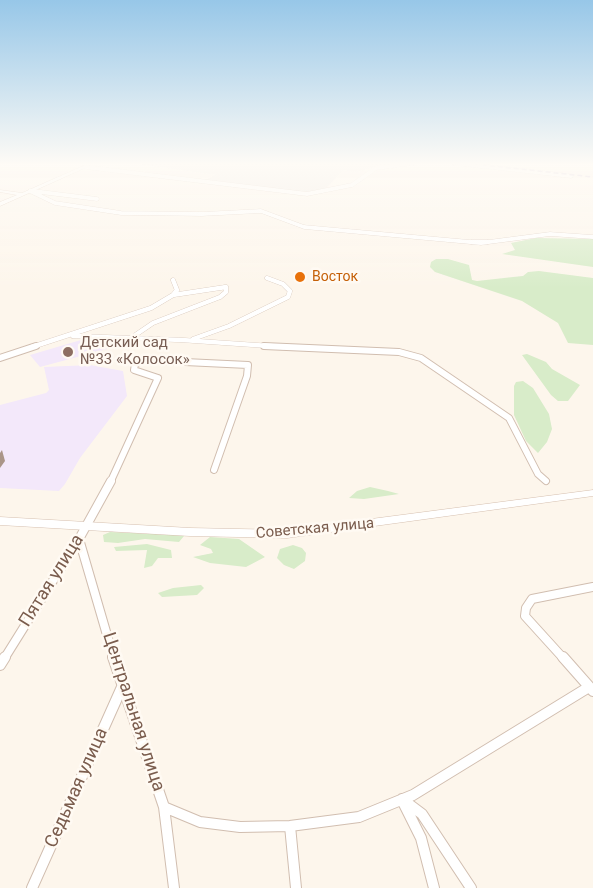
<!DOCTYPE html>
<html>
<head>
<meta charset="utf-8">
<style>
  body { margin:0 }
  canvas { display:block; background:#fdf6ec }
</style>
</head>
<body>
<canvas width="593" height="888"></canvas>
<script>
const ctx = document.querySelector('canvas').getContext('2d');
ctx.lineJoin = 'round';
function fill(path, color) { ctx.fillStyle = color; ctx.fill(path, 'evenodd'); }
const toPath = rows => new Path2D(rows.map(r => 'M' + r).join(''));
function strokePath(path, color, width, dash) { ctx.strokeStyle = color; ctx.lineWidth = width; ctx.lineCap = dash ? 'butt' : 'round'; ctx.setLineDash(dash || []); ctx.stroke(path); }
function drawText(font, color, halo, rows, align = 'center') {
  ctx.font = font + ' Roboto,sans-serif'; ctx.lineWidth = 5; ctx.setLineDash([]); ctx.textBaseline = 'middle'; ctx.strokeStyle = halo; ctx.fillStyle = color; for (const [text, x, y, turn = 0] of rows) {
    ctx.save(); ctx.translate(x, y); ctx.rotate((+turn || 0) * Math.PI / 180); ctx.textAlign = isNaN(turn) ? turn : align; if (halo) ctx.strokeText(text, 0, 0); ctx.fillText(text, 0, 0); ctx.restore();
  }
}
fill(toPath([
  [133,163,394,163,356,172,344,170,324,190,307,193,204,181,215,175]
]), '#efe9e4');
fill(toPath([
  [81,340,112,342,107,349,40,367,30,355],
  [90,365,123,371,127,396,80,458,65,484,59,491,0,488,0,405,46,393,49,390,44,367]
]), '#f3e8fa');
fill(toPath([
  [536,238,593,239,593,267,502,254,515,250,511,243],
  [436,259,448,259,469,265,472,280,477,281,513,277,523,276,528,272,539,271,593,278,593,345,568,343,558,323,522,301,435,272,430,267,431,262],
  [527,354,546,362,552,369,580,385,568,401,558,401,551,395,522,355],
  [523,381,533,388,549,414,552,429,547,442,538,453,526,441,514,415,514,386,516,382],
  [370,487,388,491,399,494,364,499,349,498,357,491],
  [110,532,179,535,184,536,179,542,145,539,118,543,104,542,103,535],
  [210,537,239,539,265,557,246,567,210,563,193,557,213,553,211,549,200,545],
  [147,544,171,550,172,558,158,558,152,566,144,568,147,550,116,551,114,547],
  [293,545,302,548,306,553,305,561,294,569,284,565,277,558,280,549],
  [201,585,204,588,197,595,162,597,158,593,173,588]
]), '#d8ecc9');
const streetFar4 = toPath([
  [454,163,571,176],
  [85,167,307,194,352,185,376,168,413,163],
  [30,191,55,203,121,213,202,214,261,211,304,227,481,243,550,234,593,237],
  [33,191,97,199]
]);
const streetFar3 = toPath([
  [472,242,487,242],
  [73,336,182,340,284,347],
  [131,338,153,323,220,297,226,292,226,287,173,295],
  [193,339,229,326,288,297,290,291,283,284,267,278],
  [32,347,151,308,173,295,177,290,173,280]
]);
const streetFar2 = toPath([
  [264,346,399,352,421,358,509,418,538,474,546,481],
  [0,358,36,346],
  [110,483,158,378,134,370,135,364,143,360,248,365,247,376,214,470]
]);
const streetFar1 = toPath([
  [79,539,114,659],
  [4,659,79,539,111,481],
  [564,659,525,616,526,608,532,599,593,587]
]);
const street = toPath([
  [113,657,164,807,174,888],
  [563,657,593,691],
  [0,665,5,657],
  [402,799,422,814,471,888],
  [403,802,421,838,434,888],
  [164,807,200,822,240,827,290,826,359,817,413,795,589,687],
  [290,826,296,888],
  [32,888,122,687]
]);
const secondary = toPath([
  [83,166,87,167,0,206,0,202,17,195,0,192,0,190,22,193,83,166],
  [593,490,593,496,287,538,190,536,0,525,0,517,190,528,287,530,593,490]
]);
strokePath(streetFar4, '#d1beb0', 4.5);
strokePath(streetFar3, '#d1beb0', 5);
strokePath(streetFar2, '#d1beb0', 8);
strokePath(streetFar1, '#d1beb0', 10);
strokePath(street, '#d1beb0', 12);
strokePath(secondary, '#d6c0b0', 1);
strokePath(streetFar4, '#fff', 4);
strokePath(streetFar3, '#fff', 4.5);
strokePath(streetFar2, '#fff', 6);
strokePath(streetFar1, '#fff', 8);
strokePath(street, '#fff', 10);
fill(secondary, '#fff');
strokePath(toPath([
  [466,163,593,177]
]), '#b9a8c9', 1.5, [5, 3]);
fill(toPath([
  [2,450,5,461,0,468,0,453]
]), '#aa9588');
const sky = ctx.createLinearGradient(0, 0, 0, 288);
sky.addColorStop(0, '#97c7e8');
sky.addColorStop(0.57, '#fefbf6');
sky.addColorStop(1, '#fefbf600');
ctx.fillStyle = sky;
ctx.fillRect(0, 0, 593, 288);
for (const [x, y, r, color] of [
  [300,277,6,"#e8710a"],
  [68,352,6,"#8d6e63"]
]) { const dot = new Path2D(); dot.arc(x, y, r, 0, 2 * Math.PI); ctx.fillStyle = color; ctx.fill(dot); strokePath(dot, '#fffaf3', 2); }
drawText('14px', '#c56008', '#fffaf3', [
  ["Восток",312,277]
], 'left');
drawText('15px', '#785e54', '#fffaf3', [
  ["Детский сад",80,343],
  ["№33 «Колосок»",80,360]
], 'left');
drawText('15px', '#7a5c4d', '#fffaf3', [
  ["Советская улица",315,529,-5]
]);
drawText('18px', '#7a5c4d', '#fffaf3', [
  ["Пятая улица",52,581,-58],
  ["Центральная улица",133,712,72],
  ["Седьмая улица",77,788,-66]
]);
</script>
</body>
</html>
